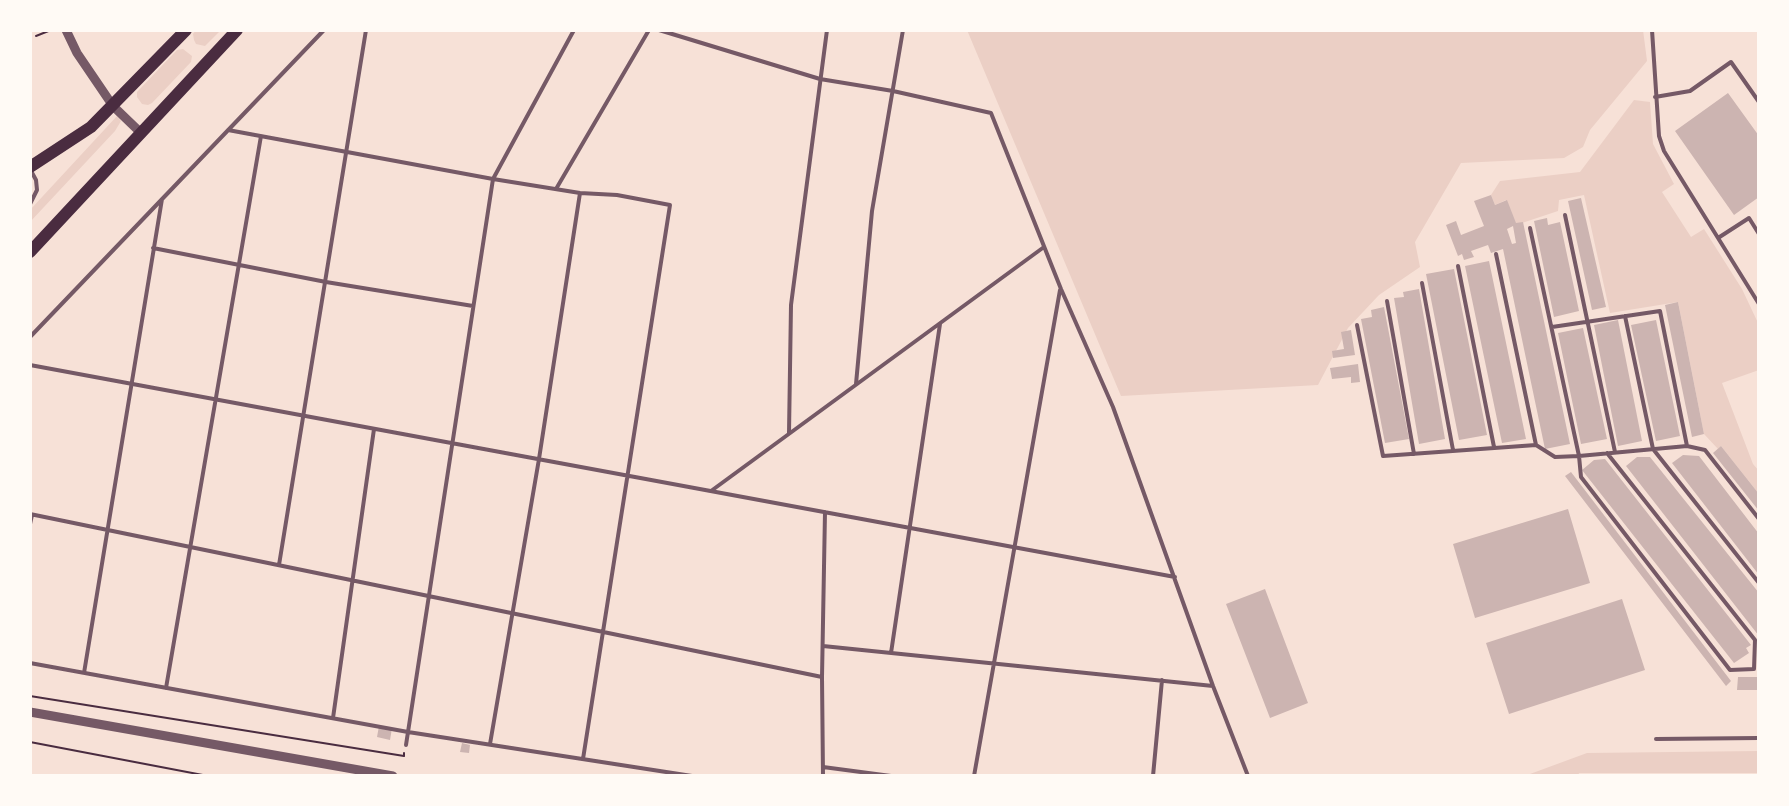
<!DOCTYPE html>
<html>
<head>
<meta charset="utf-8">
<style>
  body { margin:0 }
  #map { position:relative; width:1789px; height:806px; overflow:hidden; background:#f7e1d7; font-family:"DejaVu Sans",sans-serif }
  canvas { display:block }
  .frame { position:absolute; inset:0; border:32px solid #fffaf5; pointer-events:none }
</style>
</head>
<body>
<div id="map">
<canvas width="1789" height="806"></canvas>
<div class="frame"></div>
</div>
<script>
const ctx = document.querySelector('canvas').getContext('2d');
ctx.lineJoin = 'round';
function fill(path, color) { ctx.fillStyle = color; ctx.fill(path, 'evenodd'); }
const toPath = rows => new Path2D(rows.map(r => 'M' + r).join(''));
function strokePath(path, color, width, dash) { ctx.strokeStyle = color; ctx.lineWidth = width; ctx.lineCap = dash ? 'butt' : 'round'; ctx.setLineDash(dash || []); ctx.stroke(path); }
fill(toPath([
  [196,30,221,30,205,46,196,44,194,40,193,34],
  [967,30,1643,30,1647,61,1590,130,1583,147,1564,158,1461,163,1415,242,1420,267,1379,295,1348,328,1318,385,1121,396],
  [183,49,192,56,191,62,152,103,148,105,142,104,137,97,137,92,177,50],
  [1634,100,1650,102,1653,144,1674,184,1662,192,1691,237,1704,229,1742,289,1759,325,1759,370,1722,383,1753,464,1759,471,1759,494,1721,446,1718,449,1704,434,1678,302,1610,313,1584,195,1559,200,1558,211,1516,225,1506,200,1495,205,1491,195,1500,181,1580,172],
  [117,116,121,121,115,131,30,222,30,210],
  [1759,751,1759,773,1579,773,1578,776,1530,776,1530,774,1587,753]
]), '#ebcfc5');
fill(toPath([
  [1728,93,1759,136,1759,156,1757,158,1759,161,1759,197,1734,215,1675,131],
  [1491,195,1495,205,1507,200,1516,223,1523,222,1570,444,1545,449,1503,249,1491,253,1488,245,1471,251,1474,257,1464,260,1462,254,1458,256,1446,225,1456,221,1461,235,1484,226,1474,201],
  [1513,226,1516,243,1512,244,1507,229],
  [1581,198,1606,307,1592,310,1568,201],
  [1547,218,1548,225,1560,222,1579,311,1554,317,1534,221],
  [1489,261,1526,439,1502,443,1465,266],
  [1454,269,1487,435,1459,440,1426,274],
  [1419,289,1445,439,1419,444,1394,298,1404,297,1403,292],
  [1678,302,1704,434,1692,437,1665,305],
  [1384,307,1409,439,1385,443,1361,319,1372,317,1371,310],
  [1618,320,1642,441,1618,446,1594,325],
  [1656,320,1680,436,1656,441,1631,325],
  [1583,328,1607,439,1581,444,1558,333],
  [1351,330,1355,355,1333,358,1332,351,1344,349,1341,332],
  [1358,364,1360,382,1351,383,1351,377,1332,379,1330,368],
  [1721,446,1759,494,1759,511,1713,453],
  [1683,455,1699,456,1759,534,1759,575,1672,463],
  [1637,457,1650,457,1759,593,1759,636,1626,466],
  [1605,459,1751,645,1746,648,1749,653,1734,663,1582,470,1594,460],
  [1571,472,1731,681,1726,686,1565,476],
  [1568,509,1590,583,1475,618,1453,544],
  [1265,589,1308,703,1270,718,1226,604],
  [1622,599,1645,670,1509,714,1486,643],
  [1738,677,1759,677,1759,690,1737,690],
  [379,726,392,728,390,740,377,737],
  [462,743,470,745,469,753,460,752]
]), '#ccb4b1');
strokePath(toPath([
  [36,36,51,30],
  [30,696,404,756,404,753],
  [30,742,208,776]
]), '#4a2c40', 2);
strokePath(toPath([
  [659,30,820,79,893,91,991,113,1061,289,1113,407,1213,686,1248,776],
  [1652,30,1659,136,1664,151,1759,304],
  [1655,97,1690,91,1731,62,1759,102],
  [228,130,493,179,580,193,617,195,670,205,583,759],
  [30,169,36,180,37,190,30,204],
  [556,189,649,30],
  [1565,215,1615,452],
  [1530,228,1579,456,1581,477,1730,670,1754,669,1755,640,1607,453],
  [1718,238,1749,218,1759,234],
  [153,248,326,282,473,306],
  [1496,254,1536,445],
  [1458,266,1494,447],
  [1422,283,1453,450],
  [1387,301,1414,454],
  [1625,316,1653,449,1759,583],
  [1357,325,1383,456,1536,445,1555,457,1579,456,1687,446,1705,450,1759,519],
  [1552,327,1660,311,1687,446],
  [30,337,324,30],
  [30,365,1175,577],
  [856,384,872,211,903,30],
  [789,433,791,305,827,30],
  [711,491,1044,247],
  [30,514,822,677],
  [30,524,32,515],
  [279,565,366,30],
  [823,646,1213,686],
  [891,653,940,324],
  [30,663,408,732,692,776],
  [84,673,162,199],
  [166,688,261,136],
  [333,718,374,429],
  [1656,739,1759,738],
  [490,744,539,459,580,193],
  [406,745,493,179,574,30],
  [823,767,891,776],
  [823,776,822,677,825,512],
  [974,776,1060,290],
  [1153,776,1162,680]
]), '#755966', 4);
strokePath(toPath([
  [66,30,77,53,113,106,141,133],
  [30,712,393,776]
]), '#755966', 9);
strokePath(toPath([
  [30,167,91,127,186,30],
  [30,252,237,30]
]), '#4a2c40', 12);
</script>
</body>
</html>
